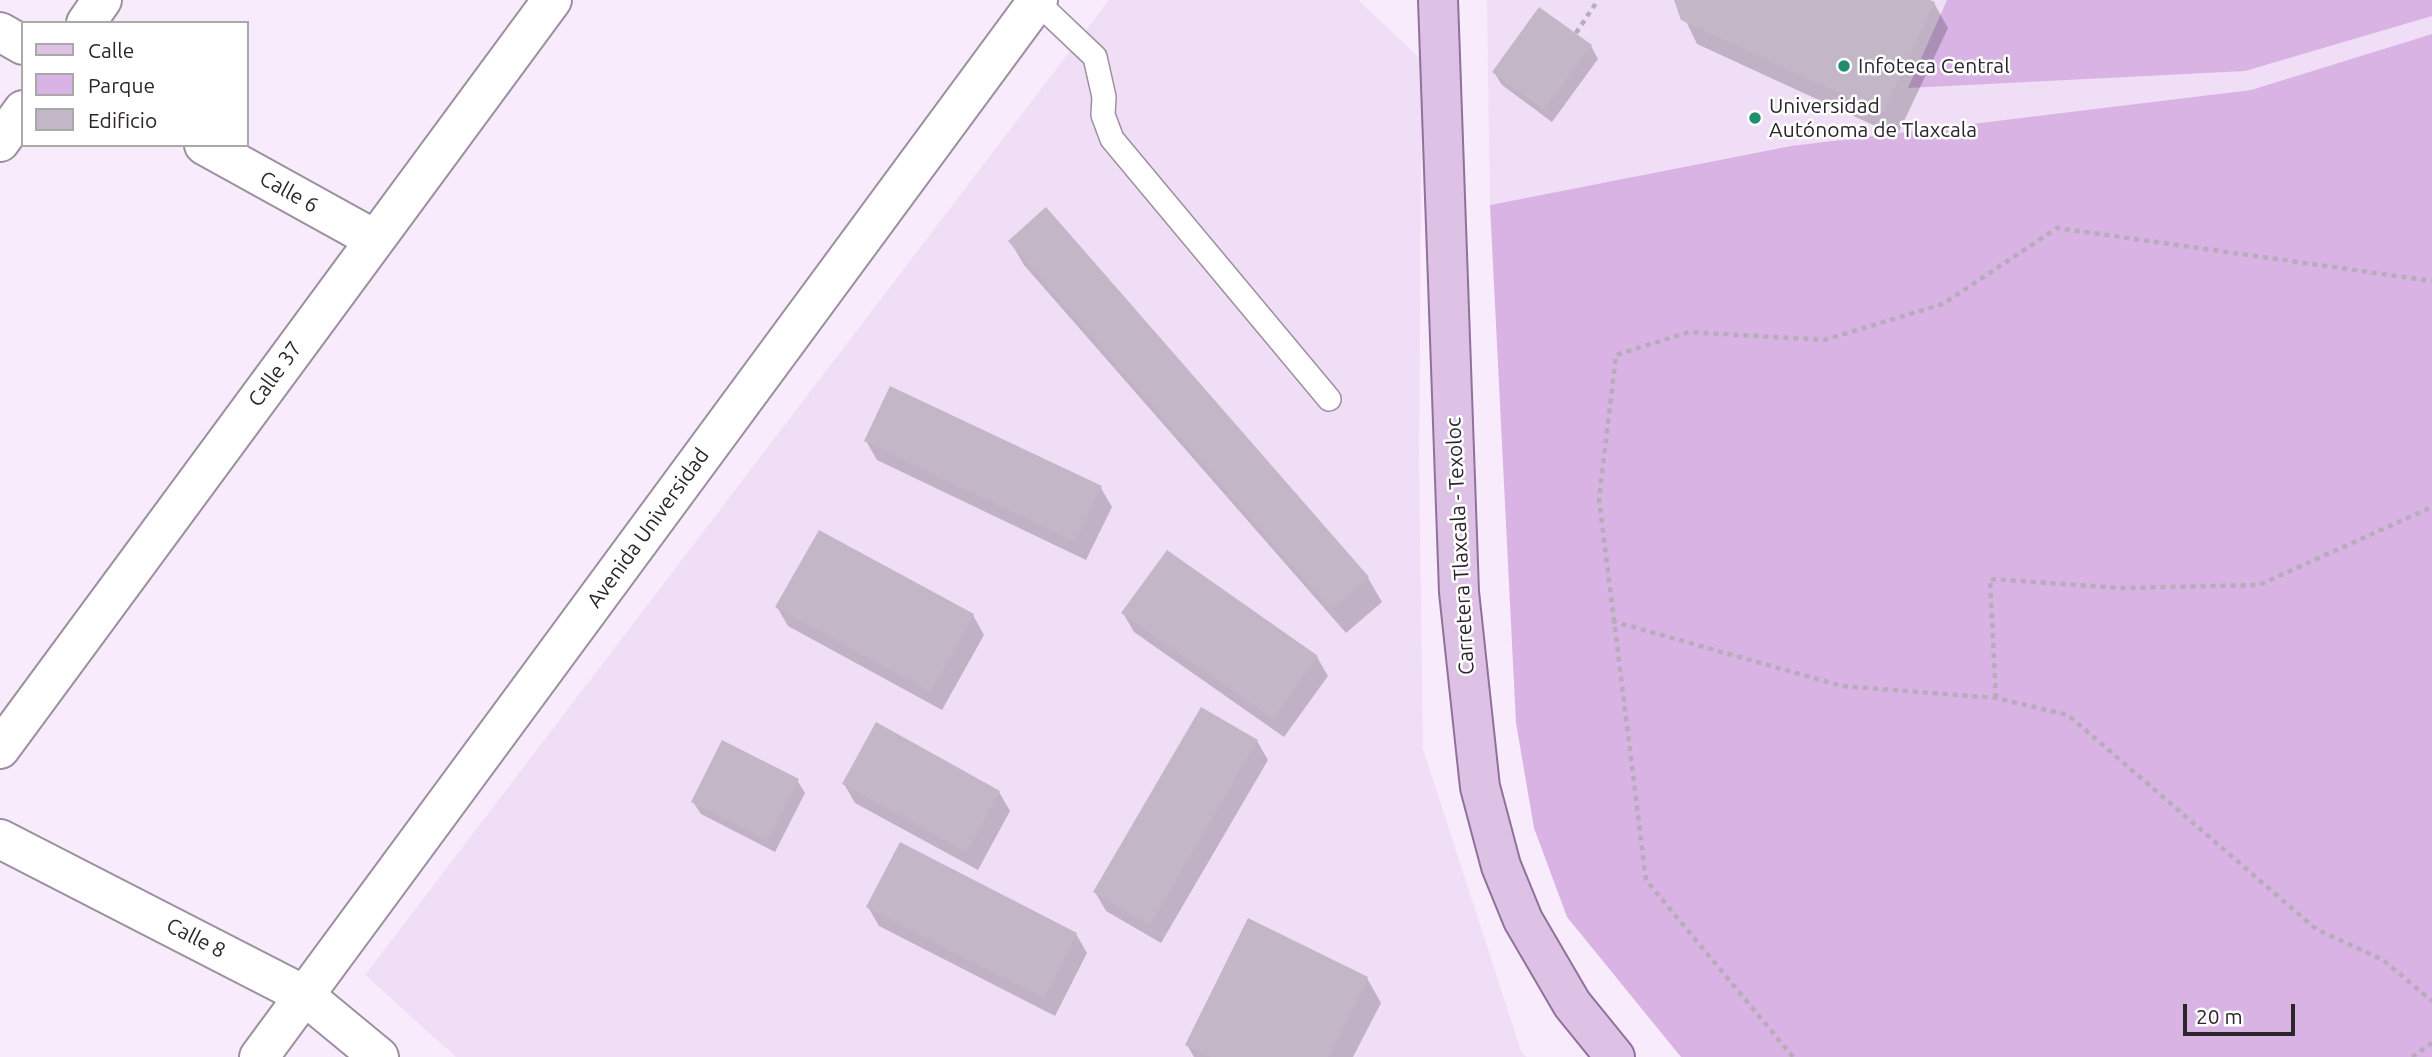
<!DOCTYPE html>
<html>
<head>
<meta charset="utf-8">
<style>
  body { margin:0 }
  #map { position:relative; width:2432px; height:1057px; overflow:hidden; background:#f8ebfc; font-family:Ubuntu,sans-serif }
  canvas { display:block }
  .legend { position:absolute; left:21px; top:21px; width:228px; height:126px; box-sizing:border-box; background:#fff; border:2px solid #aaa8ab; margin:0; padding:9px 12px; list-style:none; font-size:21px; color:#2b262c }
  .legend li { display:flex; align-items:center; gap:14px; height:35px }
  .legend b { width:35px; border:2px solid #aaa8ab }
  .scale { position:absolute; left:2183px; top:1004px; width:112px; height:32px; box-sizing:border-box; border:4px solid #2b262c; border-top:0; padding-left:9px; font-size:21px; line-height:24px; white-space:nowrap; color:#2b262c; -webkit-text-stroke:5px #fff; paint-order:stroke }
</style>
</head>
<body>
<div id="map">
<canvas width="2432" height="1057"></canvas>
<ul class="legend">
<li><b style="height:9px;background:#ddc2e6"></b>Calle</li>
<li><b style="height:19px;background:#d8b3e4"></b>Parque</li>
<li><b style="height:19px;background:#c3b7c7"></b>Edificio</li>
</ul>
<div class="scale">20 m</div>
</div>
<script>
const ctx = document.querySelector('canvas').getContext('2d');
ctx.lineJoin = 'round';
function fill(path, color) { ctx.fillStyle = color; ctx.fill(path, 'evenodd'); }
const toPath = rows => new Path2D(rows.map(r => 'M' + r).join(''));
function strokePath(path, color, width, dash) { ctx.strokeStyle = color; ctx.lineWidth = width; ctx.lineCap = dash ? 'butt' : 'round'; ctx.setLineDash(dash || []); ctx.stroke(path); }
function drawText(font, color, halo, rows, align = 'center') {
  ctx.font = font + ' Ubuntu,sans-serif'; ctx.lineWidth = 5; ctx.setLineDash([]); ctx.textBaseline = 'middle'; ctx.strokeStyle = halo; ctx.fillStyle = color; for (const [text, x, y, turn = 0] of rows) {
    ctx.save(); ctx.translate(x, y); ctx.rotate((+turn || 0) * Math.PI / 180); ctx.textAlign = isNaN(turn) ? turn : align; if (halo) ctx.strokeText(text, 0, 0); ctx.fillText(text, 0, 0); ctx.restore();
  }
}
fill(toPath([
  [1109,0,1358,0,1422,60,1419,457,1423,749,1521,1051,1527,1057,456,1057,365,975],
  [1487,0,2432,0,2432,34,2251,90,1791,146,1490,205]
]), '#f0def6');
fill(toPath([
  [1947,0,2432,0,2432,16,2245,71,1908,88],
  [2432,34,2432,1057,1681,1057,1567,917,1534,828,1516,723,1490,205,1791,146,2251,90]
]), '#d8b3e4');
fill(toPath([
  [1676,0,1926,0,1934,3,1948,28,1897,136,1697,44],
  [1591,46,1598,59,1552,122,1502,85,1494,72],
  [1010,241,1368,578,1382,602,1346,633,1024,265],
  [866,441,1101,488,1112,507,1086,560,877,460],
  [777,607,973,615,984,635,942,710,788,626],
  [1123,613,1317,657,1328,676,1284,737,1134,632],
  [1257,741,1268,760,1161,943,1106,911,1095,892],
  [797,780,805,793,775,852,701,814,693,802],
  [844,784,999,792,1010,811,978,870,855,803],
  [868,907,1076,934,1087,953,1055,1016,879,926],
  [1367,978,1381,1003,1353,1057,1194,1057,1187,1045]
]), '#0003');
fill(toPath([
  [1674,0,1930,0,1935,2,1883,113,1681,20],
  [1539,7,1592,45,1544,110,1492,72],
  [1046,207,1369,577,1331,610,1008,241],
  [890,386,1102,486,1075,542,864,441],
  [819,530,974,614,931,692,775,607],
  [1167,550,1318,656,1273,719,1121,613],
  [1201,707,1258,740,1150,925,1093,892],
  [876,722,1000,791,967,852,842,784],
  [722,740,799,779,767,840,691,802],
  [900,842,1077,933,1044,998,866,907],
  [1248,918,1368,977,1328,1057,1210,1057,1185,1045]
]), '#c3b7c7');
const lane = toPath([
  [1037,2,1095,57,1104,97,1103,115,1112,139,1329,399]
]);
const street = toPath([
  [86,23,102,0],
  [0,32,23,45],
  [0,142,23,110],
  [204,145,374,239],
  [0,749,552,0],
  [0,839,304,995,379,1057]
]);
const secondary = toPath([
  [259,1057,1038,0]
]);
const primary = toPath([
  [1438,0,1459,592,1480,787,1501,866,1523,920,1572,1004,1615,1057]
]);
strokePath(lane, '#9c90a0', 26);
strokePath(street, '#9c90a0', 42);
strokePath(secondary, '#9c90a0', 42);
strokePath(primary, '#90719a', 42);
strokePath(toPath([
  [1576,33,1598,0],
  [1612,621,1842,686,1996,698,2068,715,2316,929,2383,960,2432,1001],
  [1996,698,1990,579,2121,588,2259,585,2432,507],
  [1793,1057,1646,880,1599,499,1616,355,1689,332,1824,340,1943,304,2057,228,2432,281],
  [2412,1057,2432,1043]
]), '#b7acba', 4.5, [5, 5]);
strokePath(lane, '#fff', 23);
strokePath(street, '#fff', 38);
strokePath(secondary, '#fff', 38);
strokePath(primary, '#ddc2e6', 38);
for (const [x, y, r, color] of [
  [1844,66,7,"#208e6e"],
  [1755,118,7,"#208e6e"]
]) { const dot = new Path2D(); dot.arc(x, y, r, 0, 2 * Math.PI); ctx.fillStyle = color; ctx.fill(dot); strokePath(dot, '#fff', 2.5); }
drawText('21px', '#2b262c', '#fff', [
  ["Infoteca Central",1858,66],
  ["Universidad",1769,106],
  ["Autónoma de Tlaxcala",1769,130]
], 'left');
drawText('21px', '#2b262c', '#fff', [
  ["Calle 6",289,192,29],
  ["Calle 37",275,374,-54],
  ["Avenida Universidad",648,528,-54],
  ["Carretera Tlaxcala - Texoloc",1460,546,-93],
  ["Calle 8",196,938,27]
]);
</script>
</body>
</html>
